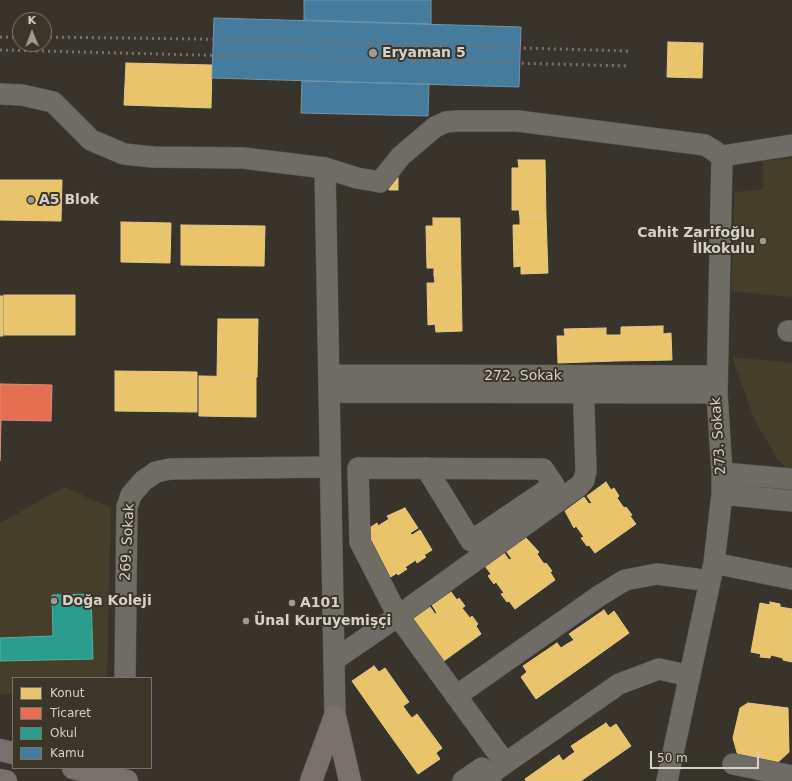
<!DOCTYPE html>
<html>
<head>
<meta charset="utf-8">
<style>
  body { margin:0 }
  #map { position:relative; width:792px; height:781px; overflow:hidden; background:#38342c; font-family:"DejaVu Sans",sans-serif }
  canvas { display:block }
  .legend { position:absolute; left:12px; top:677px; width:140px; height:92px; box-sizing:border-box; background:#3c3628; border:1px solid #797468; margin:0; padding:5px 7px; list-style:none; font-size:12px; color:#d4d1c8 }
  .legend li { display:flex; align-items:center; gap:8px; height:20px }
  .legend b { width:20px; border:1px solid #797468 }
  .north { position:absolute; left:12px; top:12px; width:40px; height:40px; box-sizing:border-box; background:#3c3628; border:1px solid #797468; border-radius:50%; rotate:359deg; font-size:11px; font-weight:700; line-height:16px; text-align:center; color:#d4d1c8 }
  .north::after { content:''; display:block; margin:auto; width:14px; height:18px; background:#9d9a91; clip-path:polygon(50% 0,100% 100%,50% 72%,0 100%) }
  .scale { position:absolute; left:650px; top:751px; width:109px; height:18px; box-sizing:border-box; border:2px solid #d4d1c8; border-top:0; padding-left:5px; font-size:12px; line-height:14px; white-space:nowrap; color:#d4d1c8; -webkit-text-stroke:3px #3c3628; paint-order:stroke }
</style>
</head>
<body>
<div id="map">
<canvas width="792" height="781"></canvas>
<ul class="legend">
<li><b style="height:11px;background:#e9c46a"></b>Konut</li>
<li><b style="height:11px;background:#e76f51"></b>Ticaret</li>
<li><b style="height:11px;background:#2a9d8f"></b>Okul</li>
<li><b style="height:11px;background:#457b9d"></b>Kamu</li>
</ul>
<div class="north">K</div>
<div class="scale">50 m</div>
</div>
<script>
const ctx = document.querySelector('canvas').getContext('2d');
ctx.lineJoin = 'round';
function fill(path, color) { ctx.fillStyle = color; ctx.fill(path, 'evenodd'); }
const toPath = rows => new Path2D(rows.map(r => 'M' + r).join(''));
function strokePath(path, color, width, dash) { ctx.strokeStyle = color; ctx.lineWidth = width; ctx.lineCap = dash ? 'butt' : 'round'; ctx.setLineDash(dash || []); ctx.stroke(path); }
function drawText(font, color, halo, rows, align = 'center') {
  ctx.font = font + ' "DejaVu Sans",sans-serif'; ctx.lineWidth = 4; ctx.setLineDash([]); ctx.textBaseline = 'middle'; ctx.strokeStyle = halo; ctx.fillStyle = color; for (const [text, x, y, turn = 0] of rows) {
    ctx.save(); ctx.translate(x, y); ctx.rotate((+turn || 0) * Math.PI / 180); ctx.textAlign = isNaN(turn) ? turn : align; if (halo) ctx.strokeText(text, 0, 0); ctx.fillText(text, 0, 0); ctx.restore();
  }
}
fill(toPath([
  [792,158,792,297,731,291,735,192,763,189,763,161],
  [732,357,792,363,792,470,789,470,778,460,755,421],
  [64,487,111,508,107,678,13,678,13,694,0,694,0,523]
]), '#453e2a');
const homes = toPath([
  [668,42,703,43,702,78,667,77,668,42],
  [126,63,212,65,211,108,124,105,126,63],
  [518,160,545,160,546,217,520,217,519,210,512,210,512,168,519,168,518,160],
  [388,177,398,177,398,190,389,190,388,177],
  [0,180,62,180,61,221,0,220,0,180],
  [520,217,546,217,548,273,521,274,521,266,514,267,513,225,520,225,520,217],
  [433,218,460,218,461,275,434,275,434,268,427,268,426,226,433,226,433,218],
  [121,222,171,223,170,263,121,262,121,222],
  [181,225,265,226,264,266,181,265,181,225],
  [434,275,461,275,462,331,436,332,435,324,428,325,427,283,435,283,434,275],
  [4,295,75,295,75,335,4,335,4,295],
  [0,296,3,296,3,336,0,336,0,296],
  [218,319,258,319,257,377,217,376,218,319],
  [663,326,663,334,671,333,672,360,615,361,614,335,621,335,621,327,663,326],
  [606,328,606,335,614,335,615,361,558,363,557,336,565,336,564,329,606,328],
  [115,371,197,372,197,412,115,411,115,371],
  [199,376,256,377,256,417,199,416,199,376],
  [606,482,611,490,614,488,619,496,617,498,624,508,626,507,632,515,630,516,636,524,595,553,589,545,587,546,581,538,584,537,576,526,574,528,565,511,584,497,589,504,592,503,587,496,606,482],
  [405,508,418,528,410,533,412,535,420,530,432,550,424,555,426,557,417,563,416,560,405,567,407,569,398,575,397,573,389,578,362,536,368,529,377,523,378,526,389,519,387,516,405,508],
  [526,538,539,552,537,554,544,564,546,563,552,571,550,572,555,580,515,609,509,601,507,602,501,594,504,593,496,582,494,584,488,576,491,574,485,566,504,553,509,560,512,559,506,551,526,538],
  [451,592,457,600,459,598,465,606,462,608,470,618,472,616,478,624,476,626,481,634,441,663,411,620,430,607,435,614,437,613,432,605,451,592],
  [770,602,780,604,780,607,792,609,792,662,783,660,783,658,771,655,770,658,760,657,761,654,751,652,760,603,770,605,770,602],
  [604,610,608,616,614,611,629,633,583,666,567,644,574,640,569,634,604,610],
  [557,643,561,648,567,644,583,666,536,699,521,677,527,672,523,666,557,643],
  [374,666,379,672,385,668,409,702,403,706,407,712,385,728,352,681,374,666],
  [748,703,788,708,789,752,776,764,738,756,733,738,740,708,748,703],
  [407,712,412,718,417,714,442,748,436,753,440,759,418,774,385,728,407,712],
  [606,723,610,728,616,724,631,746,585,778,569,756,575,752,571,746,606,723],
  [559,755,563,761,569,756,585,778,581,781,526,781,525,779,559,755]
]);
fill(homes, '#e9c46a');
strokePath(homes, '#e3c886', 1);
const shops = toPath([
  [0,384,52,385,51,421,1,420,0,461,0,384]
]);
fill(shops, '#e76f51');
strokePath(shops, '#e18c75', 1);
const schools = toPath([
  [91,594,93,659,0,661,0,638,53,636,52,595,91,594]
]);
fill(schools, '#2a9d8f');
strokePath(schools, '#5dada0', 1);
const public = toPath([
  [304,0,431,0,431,24,304,20,304,0],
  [214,18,521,27,519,87,212,78,214,18],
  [302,81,429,84,428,116,301,113,302,81]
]);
fill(public, '#457b9d');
strokePath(public, '#7095aa', 1);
const minor = toPath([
  [0,94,22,95,53,102,91,140,124,154,153,157,243,158,325,168,357,178,380,182,401,156,435,127,446,122,457,121,518,121,705,145,722,156],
  [325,168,335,716],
  [788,331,792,331],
  [330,375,717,376],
  [330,392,717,393],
  [722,473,792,479],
  [722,494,792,501],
  [714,563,792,579],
  [334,660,398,616,360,542,358,468,543,469,554,485,471,541,426,468],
  [125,678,127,507,131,495,143,481,156,472,170,469,330,467],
  [456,696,599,596,625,580,657,574,710,581],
  [505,763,398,616,579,486,584,480,586,471,583,376],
  [733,764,792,776],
  [487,776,619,684,659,669,690,676],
  [463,781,482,768,491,781],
  [667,781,714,563,722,494,722,473,717,393,722,156,792,145]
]);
const major = toPath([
  [0,750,13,753],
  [73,768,127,781],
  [0,780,6,781],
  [311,781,335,716,350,781]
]);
strokePath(minor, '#55524c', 22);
strokePath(major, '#55524c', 23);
strokePath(minor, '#6f6c66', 21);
strokePath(major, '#79706d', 22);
strokePath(toPath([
  [0,37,20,37],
  [44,37,198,39,629,51],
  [0,50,629,66]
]), '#74726c', 3, [2, 4]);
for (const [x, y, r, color] of [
  [373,53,5,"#9d9a91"],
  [31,200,4,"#9d9a91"],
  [763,241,4,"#9d9a91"],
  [54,601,4,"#9d9a91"],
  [292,603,4,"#9d9a91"],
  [246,621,4,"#9d9a91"]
]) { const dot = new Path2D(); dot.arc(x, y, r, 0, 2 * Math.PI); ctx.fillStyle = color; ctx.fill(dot); strokePath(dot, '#3c3628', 1.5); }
drawText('bold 14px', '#d4d1c8', '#3c3628', [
  ["Eryaman 5",382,53],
  ["A5 Blok",39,200],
  ["Cahit Zarifoğlu",755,233,"right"],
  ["İlkokulu",755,249,"right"],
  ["Doğa Koleji",62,601],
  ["A101",300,603],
  ["Ünal Kuruyemişçi",254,621]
], 'left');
drawText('14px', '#d4d1c8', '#3c3628', [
  ["272. Sokak",523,376],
  ["273. Sokak",719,436,-94],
  ["269. Sokak",128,542,-87]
]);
</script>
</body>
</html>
